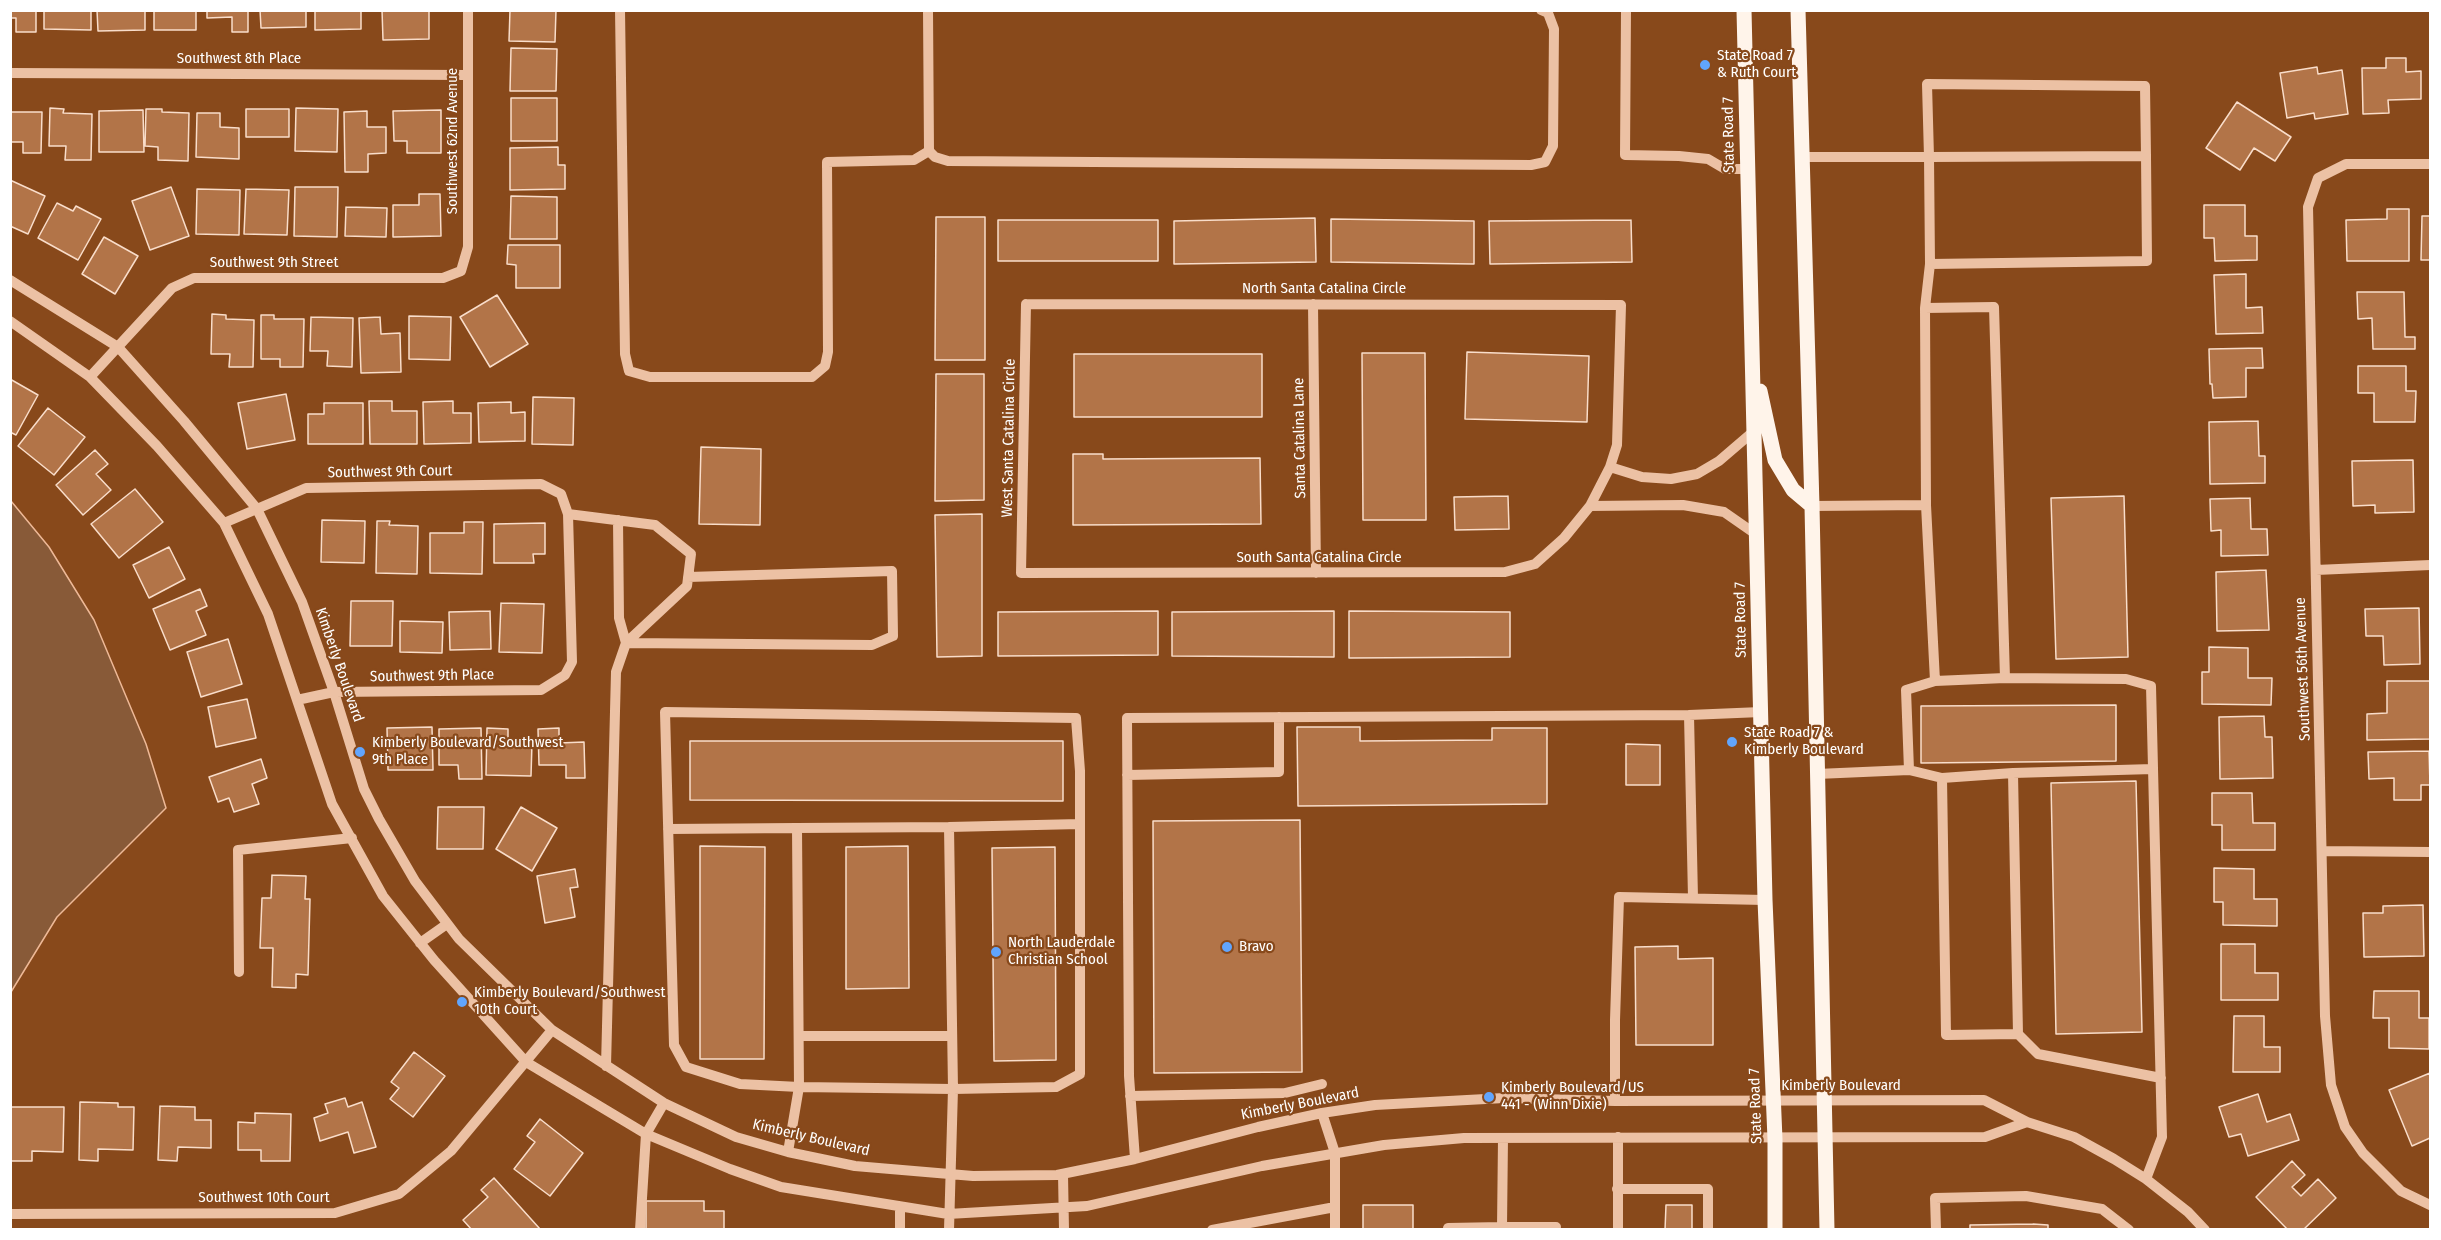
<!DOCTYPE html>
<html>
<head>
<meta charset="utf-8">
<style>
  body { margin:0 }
  #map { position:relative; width:2441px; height:1240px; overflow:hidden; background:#88491b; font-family:"Fira Sans Condensed",sans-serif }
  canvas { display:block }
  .frame { position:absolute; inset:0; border:12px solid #fff; pointer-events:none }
</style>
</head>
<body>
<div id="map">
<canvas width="2441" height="1240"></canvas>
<div class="frame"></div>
</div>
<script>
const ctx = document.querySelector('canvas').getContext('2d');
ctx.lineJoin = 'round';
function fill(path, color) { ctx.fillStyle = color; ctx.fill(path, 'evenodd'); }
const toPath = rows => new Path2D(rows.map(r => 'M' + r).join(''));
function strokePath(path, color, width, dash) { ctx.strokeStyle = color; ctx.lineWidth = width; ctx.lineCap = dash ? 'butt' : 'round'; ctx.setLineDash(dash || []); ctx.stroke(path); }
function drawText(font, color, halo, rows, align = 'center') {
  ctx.font = font + ' "Fira Sans Condensed",sans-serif'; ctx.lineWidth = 4.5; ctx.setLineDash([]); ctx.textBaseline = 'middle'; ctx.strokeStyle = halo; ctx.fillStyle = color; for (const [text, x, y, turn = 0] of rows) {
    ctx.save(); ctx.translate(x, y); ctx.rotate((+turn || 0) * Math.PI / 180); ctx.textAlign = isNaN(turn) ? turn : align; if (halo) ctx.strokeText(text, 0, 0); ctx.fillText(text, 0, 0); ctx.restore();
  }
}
const water = toPath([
  [11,501,49,547,94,620,146,744,166,808,57,917,11,992,11,501]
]);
fill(water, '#885a38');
strokePath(water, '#eeb997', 1.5);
const building = toPath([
  [10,10,36,10,36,32,16,32,16,18,10,18,10,10],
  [44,10,91,10,91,30,44,29,44,10],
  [97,10,145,10,145,30,98,31,97,10],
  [154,10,196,10,196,30,154,30,154,10],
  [207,10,248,10,248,32,232,32,232,17,207,18,207,10],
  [260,10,306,10,306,27,261,28,260,10],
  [315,10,361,10,361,29,315,30,315,10],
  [382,10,429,10,429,39,383,40,382,10],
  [510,10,556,10,555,42,509,41,510,10],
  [511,48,557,49,556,91,510,91,511,48],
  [2386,58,2406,58,2406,72,2421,71,2421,99,2388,100,2389,113,2363,114,2362,68,2386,68,2386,58],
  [2317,67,2318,74,2342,70,2348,114,2315,119,2314,113,2287,118,2280,73,2317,67],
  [511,98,557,98,557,141,511,141,511,98],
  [2237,102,2291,137,2275,161,2254,148,2240,170,2206,148,2237,102],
  [50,108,64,109,63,113,92,114,91,160,65,160,66,146,49,146,50,108],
  [296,108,338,109,337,152,295,151,296,108],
  [146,109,162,109,162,112,189,113,188,161,158,160,158,147,145,146,146,109],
  [246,109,289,109,289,137,246,137,246,109],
  [143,110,144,152,99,152,99,111,143,110],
  [441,110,441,153,407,153,407,141,394,141,393,111,441,110],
  [367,111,367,127,386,127,386,153,368,154,368,172,345,172,344,112,367,111],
  [10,112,42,112,41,153,23,153,23,142,10,142,10,112],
  [197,113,220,113,220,127,239,128,239,159,196,157,197,113],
  [558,147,558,165,565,165,565,189,510,190,510,148,558,147],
  [10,180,45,196,28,234,10,226,10,180],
  [171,187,189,236,150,250,132,201,171,187],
  [295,187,338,187,337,237,294,236,295,187],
  [197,189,240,190,239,235,196,234,197,189],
  [246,189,289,190,287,235,244,234,246,189],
  [419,194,440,194,441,236,393,237,393,205,419,205,419,194],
  [511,196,557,197,557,239,510,239,511,196],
  [57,203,73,211,76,206,101,219,78,260,38,238,57,203],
  [2204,205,2245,205,2245,236,2257,236,2257,260,2215,261,2214,238,2204,238,2204,205],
  [346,207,387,208,386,237,345,236,346,207],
  [2387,209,2409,209,2409,261,2347,261,2346,220,2387,219,2387,209],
  [2422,216,2430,216,2430,260,2421,260,2422,216],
  [936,217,985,217,985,360,935,360,936,217],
  [1315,218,1316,262,1174,264,1174,221,1315,218],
  [1331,219,1474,221,1474,264,1331,262,1331,219],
  [998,220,1158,220,1158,261,998,261,998,220],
  [1631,220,1632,262,1490,264,1489,221,1631,220],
  [104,237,138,256,115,294,82,274,104,237],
  [508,245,560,245,560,288,516,288,516,265,507,264,508,245],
  [2246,274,2246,308,2262,307,2263,333,2216,334,2214,275,2246,274],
  [2357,292,2404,292,2405,337,2415,337,2415,349,2373,349,2372,318,2358,319,2357,292],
  [497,295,528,344,490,367,460,317,497,295],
  [212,314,226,315,226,319,254,320,253,367,229,367,230,354,211,354,212,314],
  [261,315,274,315,274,319,304,319,303,367,280,367,280,359,261,359,261,315],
  [409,316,451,317,450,360,409,359,409,316],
  [311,317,353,318,352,367,327,366,328,351,310,351,311,317],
  [380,317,381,334,400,333,401,372,361,373,359,318,380,317],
  [2262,348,2263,368,2246,368,2246,397,2213,398,2212,384,2210,384,2209,349,2262,348],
  [1467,352,1589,356,1587,422,1465,419,1467,352],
  [1362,353,1425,353,1426,520,1363,520,1362,353],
  [1074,354,1262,354,1262,417,1074,417,1074,354],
  [2358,366,2406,366,2406,391,2416,391,2415,422,2374,422,2374,393,2358,393,2358,366],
  [936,374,984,374,984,500,935,501,936,374],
  [10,379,38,395,16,435,10,432,10,379],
  [286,394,295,440,247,449,238,403,286,394],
  [533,397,574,398,573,445,532,444,533,397],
  [369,401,392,401,392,411,417,411,417,444,370,444,369,401],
  [453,401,453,413,471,413,471,443,424,444,423,402,453,401],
  [511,402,511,413,525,412,525,441,479,442,478,403,511,402],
  [324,403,363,403,363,444,308,444,308,414,324,414,324,403],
  [48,408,85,437,54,475,18,446,48,408],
  [2258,421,2259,456,2265,456,2265,483,2210,484,2209,422,2258,421],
  [701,447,761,449,760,525,699,524,701,447],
  [95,450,108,464,96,474,111,490,83,515,56,485,95,450],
  [1073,454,1103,454,1103,459,1260,458,1261,524,1073,525,1073,454],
  [2413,460,2414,512,2375,513,2375,505,2353,506,2352,461,2413,460],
  [135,489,163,522,119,558,91,524,135,489],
  [1508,496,1509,529,1455,530,1454,497,1508,496],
  [2124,496,2128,657,2056,659,2051,498,2124,496],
  [2250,498,2251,529,2267,529,2268,555,2221,556,2221,530,2211,531,2210,499,2250,498],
  [982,514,982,656,937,657,935,515,982,514],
  [322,520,365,521,364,563,321,562,322,520],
  [377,521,390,521,389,525,418,526,417,574,376,573,377,521],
  [464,522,483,522,482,574,430,573,430,533,464,533,464,522],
  [545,523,545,554,533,554,534,563,494,563,494,524,545,523],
  [169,547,185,579,149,598,133,565,169,547],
  [2266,570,2269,630,2217,631,2216,572,2266,570],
  [200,589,207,606,196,611,206,635,170,650,153,609,200,589],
  [351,601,393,601,392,646,350,646,351,601],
  [501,603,544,604,542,653,499,652,501,603],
  [2419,608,2420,664,2384,665,2383,636,2366,636,2365,609,2419,608],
  [490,611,491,649,450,650,449,612,490,611],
  [1158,611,1158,655,998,656,998,612,1158,611],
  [1334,611,1334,657,1172,656,1172,612,1334,611],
  [1349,611,1510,612,1510,657,1349,658,1349,611],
  [400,621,443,622,442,653,400,652,400,621],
  [228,639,242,684,201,697,187,652,228,639],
  [2209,647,2248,648,2248,678,2272,678,2271,705,2202,704,2202,672,2209,672,2209,647],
  [2387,681,2430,681,2430,739,2367,740,2367,714,2387,713,2387,681],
  [247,699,256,738,216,747,208,707,247,699],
  [2116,705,2116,761,1921,763,1921,706,2116,705],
  [2264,716,2265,737,2272,737,2273,778,2220,779,2219,717,2264,716],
  [432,727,433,770,388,770,387,728,432,727],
  [1297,727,1360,727,1360,741,1492,740,1492,728,1547,728,1547,804,1298,806,1297,727],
  [481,728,482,779,459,779,458,765,439,765,439,729,481,728],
  [487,728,508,729,508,742,532,743,531,776,486,775,487,728],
  [559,728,559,743,584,742,585,778,566,778,566,765,539,765,538,729,559,728],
  [690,741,1063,741,1063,801,690,800,690,741],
  [1626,744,1660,745,1660,785,1626,785,1626,744],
  [2429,751,2430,785,2421,785,2421,800,2394,800,2394,778,2369,779,2368,752,2429,751],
  [261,759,267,778,252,784,259,804,234,812,229,798,218,802,209,777,261,759],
  [2136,781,2142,1032,2056,1034,2051,783,2136,781],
  [2212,793,2252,793,2253,823,2275,823,2275,850,2222,850,2222,825,2212,825,2212,793],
  [438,807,484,807,483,849,437,849,438,807],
  [521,807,557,828,532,871,496,849,521,807],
  [1300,820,1302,1072,1154,1073,1153,821,1300,820],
  [700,846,765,847,764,1059,700,1059,700,846],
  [908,846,909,988,846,989,846,847,908,846],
  [1055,847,1056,1060,994,1061,992,848,1055,847],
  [2214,868,2254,869,2254,899,2277,899,2277,926,2223,925,2223,902,2214,902,2214,868],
  [575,869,578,887,570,888,575,917,545,923,537,876,575,869],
  [272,875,306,876,305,899,310,899,308,975,296,974,296,988,272,987,273,948,260,948,262,898,271,898,272,875],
  [2423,905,2424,956,2364,957,2363,913,2383,913,2383,906,2423,905],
  [2221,944,2255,944,2255,973,2278,973,2278,1000,2221,1000,2221,944],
  [1678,946,1678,959,1713,958,1713,1045,1636,1045,1635,947,1678,946],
  [2374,991,2419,991,2419,1018,2429,1018,2429,1049,2389,1048,2389,1018,2373,1018,2374,991],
  [2234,1016,2264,1016,2264,1047,2280,1047,2280,1072,2233,1072,2234,1016],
  [414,1052,445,1076,413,1117,390,1099,399,1088,391,1082,414,1052],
  [2430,1073,2430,1138,2412,1146,2389,1090,2430,1073],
  [2258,1094,2267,1122,2290,1114,2299,1140,2248,1156,2241,1134,2229,1137,2219,1107,2258,1094],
  [345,1098,348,1107,362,1102,376,1147,354,1153,348,1132,320,1141,314,1118,328,1113,325,1104,345,1098],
  [80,1102,118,1103,118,1107,134,1107,133,1150,98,1149,98,1161,79,1160,80,1102],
  [160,1106,195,1107,195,1120,211,1120,211,1148,178,1147,177,1161,158,1160,160,1106],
  [11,1107,64,1107,63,1152,32,1151,32,1161,10,1161,11,1107],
  [255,1113,291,1114,290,1161,261,1161,261,1150,238,1150,238,1122,255,1123,255,1113],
  [540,1119,583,1153,550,1196,514,1169,535,1142,527,1136,540,1119],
  [2292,1161,2305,1175,2292,1187,2301,1196,2318,1179,2336,1198,2303,1230,2288,1230,2256,1197,2292,1161],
  [494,1178,540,1229,539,1230,472,1230,463,1220,488,1197,481,1190,494,1178],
  [646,1201,704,1201,704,1211,724,1211,724,1230,646,1230,646,1201],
  [1363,1205,1413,1205,1413,1230,1363,1230,1363,1205],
  [1666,1205,1692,1205,1692,1230,1665,1230,1666,1205],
  [2033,1224,2048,1225,2048,1230,1970,1230,1970,1225,2033,1224]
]);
fill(building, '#b27448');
strokePath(building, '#f9ddca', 1.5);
strokePath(toPath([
  [620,10,625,354,629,371,650,377,812,377,825,366,828,352,827,162,914,160,929,151],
  [928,10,929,151,935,157,948,161,1531,165,1545,162,1553,146,1554,29,1548,13,1541,10],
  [1626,10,1625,155,1679,156,1708,159,1725,169,1748,169],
  [10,73,468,75],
  [1803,157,1929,157,2146,156,2145,86,1927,84,1929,157,1930,264,2147,261,2146,156],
  [2430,164,2346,164,2318,178,2308,207,2325,1016,2331,1085,2345,1127,2363,1153,2401,1191,2430,1205],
  [10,280,118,347,184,421,257,509,302,602,334,692,364,789,379,819,415,881,459,939,552,1030,664,1103,736,1137,788,1152,855,1166,973,1176,1057,1175,1135,1159,1258,1127,1322,1113,1375,1105,1504,1098,1615,1101,1984,1100,2027,1122,2074,1137,2114,1159,2146,1179,2188,1212,2205,1230],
  [1026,304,1621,305,1617,445,1610,467,1590,506,1564,538,1535,564,1505,572,1021,573,1026,304],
  [1313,304,1316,573],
  [1925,308,1930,264],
  [10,321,90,377,157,446,224,523,268,614,332,804,383,896,434,960,526,1062,646,1134,730,1169,781,1187,948,1214,1087,1206,1262,1166,1384,1145,1464,1138,1985,1137,2027,1122],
  [90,377,172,288,194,278,443,278,461,271,468,247,468,10],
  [1610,467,1642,477,1671,479,1697,474,1719,461,1754,431],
  [1590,506,1683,505,1724,512,1757,535],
  [1812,506,1926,505,1935,681,2005,678,1994,307,1925,308,1926,505],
  [568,514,655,525,691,554,687,586,626,643,616,672,606,1066],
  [618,520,619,618,626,643],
  [224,523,306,488,541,484,561,494,568,514,572,662,565,675,541,690,334,692,297,700],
  [2316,570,2430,565],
  [626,643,872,645,893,636,892,571,688,577],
  [2005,678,2126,679,2151,686,2162,1137,2146,1179],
  [1689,715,1761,712],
  [1909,770,1942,778,2013,773,2153,769],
  [1817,774,1909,770,1906,690,1935,681],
  [1127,775,1279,772,1279,717],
  [1942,778,1946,1035,2018,1034,2013,773],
  [949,827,797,828,799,1087,953,1089,949,1230],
  [668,829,797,828],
  [2323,851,2430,852],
  [420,943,447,924],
  [239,972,238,850,352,838],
  [2018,1034,2038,1054,2161,1078],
  [799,1036,952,1036],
  [1130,1096,1285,1093,1322,1084],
  [1615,1101,1615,1020,1619,897,1765,900],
  [1322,1113,1335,1153,1335,1230],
  [1503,1138,1502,1227,1556,1227],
  [788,1152,799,1087,740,1084,686,1067,674,1045,665,712,1076,718,1080,771,1080,1074,1056,1087,953,1089,949,827,1080,824],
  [1135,1159,1129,1076,1127,718,1689,715,1693,898],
  [1063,1174,1064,1230],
  [1617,1189,1708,1189,1708,1230],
  [900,1207,900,1230],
  [10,1214,335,1213,399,1194,451,1151,552,1030],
  [1448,1228,1502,1227],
  [640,1230,646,1134,664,1103],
  [1212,1230,1335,1207],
  [1618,1230,1618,1137],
  [1936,1230,1935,1198,2026,1196,2102,1209,2129,1230]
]), '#ecc1a4', 10);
strokePath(toPath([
  [1744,10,1765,900,1775,1139,1775,1230],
  [1798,10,1812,506,1827,1230],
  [1760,391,1775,460,1793,490,1812,506]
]), '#fff4ea', 15);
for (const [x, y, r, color] of [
  [1705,65,6,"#61a5fd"],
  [1732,742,6,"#61a5fd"],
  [360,752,6,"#61a5fd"],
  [1227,947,6,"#61a5fd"],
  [996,952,6,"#61a5fd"],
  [462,1002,6,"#61a5fd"],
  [1489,1097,6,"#61a5fd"]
]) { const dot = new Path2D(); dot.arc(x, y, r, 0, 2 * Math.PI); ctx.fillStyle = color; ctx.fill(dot); strokePath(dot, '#88491b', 2); }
drawText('15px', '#fff', '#88491b', [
  ["State Road 7",1717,56],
  ["& Ruth Court",1717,73],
  ["State Road 7 &",1744,733],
  ["Kimberly Boulevard",1744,750],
  ["Kimberly Boulevard/Southwest",372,743],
  ["9th Place",372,760],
  ["North Lauderdale",1008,943],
  ["Christian School",1008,960],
  ["Bravo",1239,947],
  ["Kimberly Boulevard/Southwest",474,993],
  ["10th Court",474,1010],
  ["Kimberly Boulevard/US",1501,1088],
  ["441 - (Winn Dixie)",1501,1105]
], 'left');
drawText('15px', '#fff', '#88491b', [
  ["Southwest 8th Place",239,59],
  ["State Road 7",1729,135,-91],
  ["Southwest 62nd Avenue",453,141,-90],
  ["Southwest 9th Street",274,263],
  ["North Santa Catalina Circle",1324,289],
  ["West Santa Catalina Circle",1009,438,-89],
  ["Santa Catalina Lane",1300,438,-91],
  ["Southwest 9th Court",390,472,-1],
  ["South Santa Catalina Circle",1319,558],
  ["State Road 7",1741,620,-91],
  ["Kimberly Boulevard",339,665,71],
  ["Southwest 56th Avenue",2303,669,-92],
  ["Southwest 9th Place",432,676,-1],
  ["Kimberly Boulevard",1841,1086],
  ["Kimberly Boulevard",1300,1104,-11],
  ["State Road 7",1756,1106,-92],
  ["Kimberly Boulevard",811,1138,13],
  ["Southwest 10th Court",264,1198]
]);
</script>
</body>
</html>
